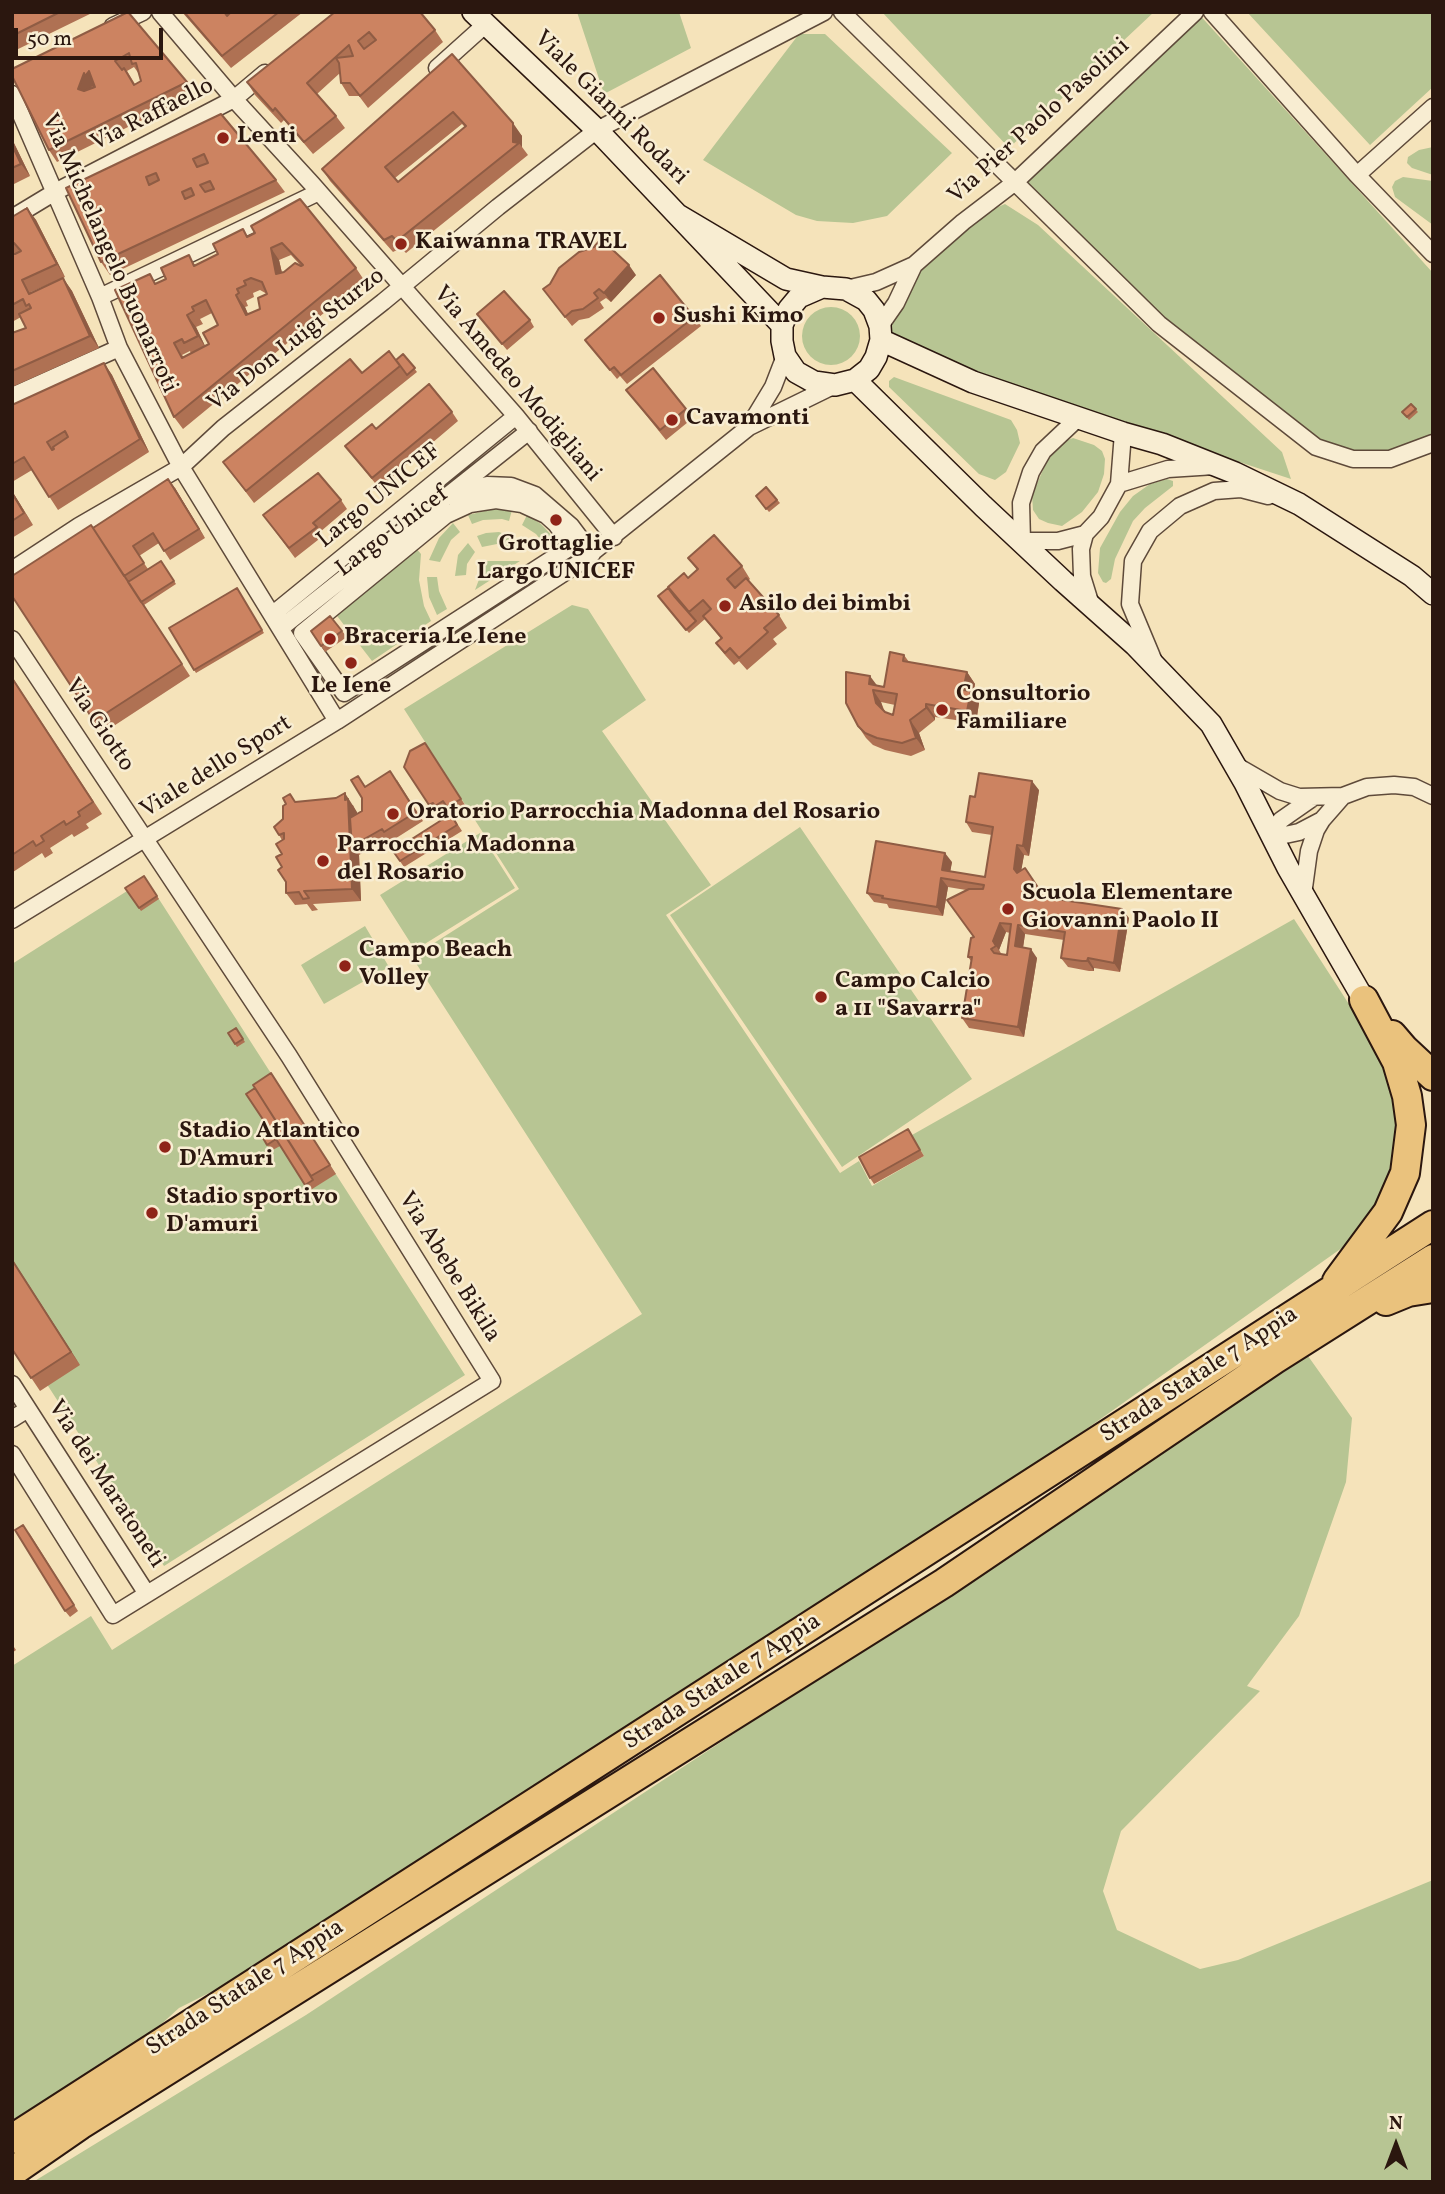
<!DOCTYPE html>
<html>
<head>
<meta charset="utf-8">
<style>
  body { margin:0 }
  #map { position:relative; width:1445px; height:2194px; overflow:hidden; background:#f5e3ba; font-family:Vollkorn,serif }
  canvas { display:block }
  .frame { position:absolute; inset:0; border:14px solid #2b170f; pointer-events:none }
  .north { position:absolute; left:1361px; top:2110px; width:70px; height:70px; -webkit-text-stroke:5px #f8edd2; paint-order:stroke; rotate:0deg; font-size:19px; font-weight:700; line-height:28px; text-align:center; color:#2b170f }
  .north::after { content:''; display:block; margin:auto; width:24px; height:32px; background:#2b170f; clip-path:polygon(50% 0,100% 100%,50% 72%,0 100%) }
  .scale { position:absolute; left:14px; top:28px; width:149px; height:32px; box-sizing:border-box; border:4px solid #2b170f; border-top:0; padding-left:9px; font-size:21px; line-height:24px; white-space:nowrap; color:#2b170f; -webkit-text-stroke:5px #f8edd2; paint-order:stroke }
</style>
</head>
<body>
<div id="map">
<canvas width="1445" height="2194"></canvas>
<div class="frame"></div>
<div class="north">N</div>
<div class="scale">50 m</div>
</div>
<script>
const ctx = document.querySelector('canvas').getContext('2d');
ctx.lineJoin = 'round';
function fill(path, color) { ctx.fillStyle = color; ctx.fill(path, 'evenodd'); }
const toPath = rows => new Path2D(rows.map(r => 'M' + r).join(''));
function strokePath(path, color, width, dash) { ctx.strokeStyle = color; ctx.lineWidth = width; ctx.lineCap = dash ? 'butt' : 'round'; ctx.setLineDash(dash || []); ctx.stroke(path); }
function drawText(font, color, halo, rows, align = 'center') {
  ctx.font = font + ' Vollkorn,serif'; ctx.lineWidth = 5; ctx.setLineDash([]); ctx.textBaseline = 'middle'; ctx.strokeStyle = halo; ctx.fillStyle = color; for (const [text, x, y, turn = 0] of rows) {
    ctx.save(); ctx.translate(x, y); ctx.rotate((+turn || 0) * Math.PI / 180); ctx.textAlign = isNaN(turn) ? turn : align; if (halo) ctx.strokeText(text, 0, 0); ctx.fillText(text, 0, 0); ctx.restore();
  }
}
fill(toPath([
  [577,12,679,12,691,48,604,94],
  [882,12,1154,12,1009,148],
  [1197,12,1433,273,1433,436,1390,459,1316,447,1159,324,1014,183],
  [1247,12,1433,12,1433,87,1370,145],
  [799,34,825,34,952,153,887,216,853,223,817,221,796,215,703,160],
  [1433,147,1433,175,1412,168,1407,163,1408,157,1419,150],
  [1403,177,1433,181,1433,225,1395,197,1392,187,1395,181],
  [1005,204,1038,225,1282,452,1291,479,917,356,881,340,914,265,963,222],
  '802 336a29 29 0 1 1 58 0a29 29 0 1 1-58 0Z',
  [894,377,1011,420,1017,430,1020,443,1006,472,995,480,979,474,889,387,889,381],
  [1073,438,1094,445,1102,451,1105,459,1104,474,1098,492,1082,512,1062,526,1048,523,1039,519,1033,510,1032,495,1047,461,1056,448,1065,441],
  [1167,479,1173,481,1173,486,1145,508,1133,521,1115,559,1111,579,1106,583,1103,582,1098,573,1100,548,1120,512,1133,496,1150,484],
  [498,508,512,510,509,521,502,519,483,520,472,524,468,515],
  [527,515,541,524,555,539,545,545,536,534,522,525],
  [453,523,460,532,451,540,440,562,429,560,439,538],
  [499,532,515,538,509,548,497,544,482,547,477,536,486,533],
  [468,543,475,552,467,564,466,575,455,576,458,555],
  [415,547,421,554,419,580,424,606,431,621,372,661,334,612],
  [486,561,520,561,475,590],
  [427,577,437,577,439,591,447,609,437,615,429,597],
  [572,605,588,609,646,700,602,731,711,885,666,915,840,1173,859,1161,872,1186,924,1156,912,1135,1294,919,1394,1074,1400,1163,1363,1233,989,1498,281,1957,179,2008,134,2049,12,2127,12,1666,91,1616,112,1650,642,1314,412,957,519,889,404,709],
  [800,827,972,1079,842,1167,670,915],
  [480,833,515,888,415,950,380,895],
  [146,879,465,1375,164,1566,12,1330,12,964],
  [365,926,389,967,324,1004,301,965],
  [1308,1356,1352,1418,1346,1482,1299,1616,1247,1686,1260,1691,1121,1831,1103,1891,1117,1930,1200,1969,1238,1960,1433,1880,1433,2182,33,2182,306,2015]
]), '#b7c593');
const street = toPath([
  [160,12,234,99,312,184,516,416,614,537],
  [842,12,1159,324,1316,447,1353,459,1390,459,1433,443],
  [1212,12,1357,175,1433,254],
  [113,26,143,12],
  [437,68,486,24],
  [12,94,100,297,119,348,181,467,337,721],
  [1357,175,1433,107],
  [12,218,55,192,234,99,265,73],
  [846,289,876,282,914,265,963,222,1014,183,1195,12],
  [100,297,319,192],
  [880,326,896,303,914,265],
  [12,396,119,348],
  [1078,418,1043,451,1031,472,1021,503,1022,541,1058,541,1085,534],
  [750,425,773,387,785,356],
  [1119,484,1168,469,1215,466],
  [453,497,487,485,511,486,535,495,571,526,592,554],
  [496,500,522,504,546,515,556,524,572,546,344,693,302,633,446,515,470,504,496,500],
  [12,570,79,526,181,467,223,428,383,302,498,207,597,130,824,12],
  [1091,605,1082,576,1081,549,1085,534,1101,517,1119,484,1123,433],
  [273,614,516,416],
  [281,628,529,431],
  [12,639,289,1056,492,1381,147,1594],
  [1153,659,1130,604,1133,561,1150,531,1180,506,1214,491,1241,489,1268,496],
  [1235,765,1280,791,1299,797,1343,796,1367,787,1394,785,1414,787,1433,796],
  [1271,833,1281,820,1314,797],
  [1271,833,1285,835,1299,832,1322,820],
  [1303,895,1309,851,1316,830,1322,820,1343,796],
  [12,920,337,721,579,563,749,427,835,385],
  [12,1384,147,1594,113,1615,12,1454],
  [12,1419,28,1409]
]);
const secondary = toPath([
  [473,12,597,130,782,325],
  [678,215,786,279,822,287,846,289,866,300,874,310,880,326,881,340,876,357,869,369,855,380,835,385,814,382,796,372,785,356,782,341,782,325,789,309,799,297,822,287],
  [881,340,973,382,1123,433,1162,444,1235,473,1299,504,1412,576,1433,594],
  [855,380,983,506,1063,581,1135,645,1211,724,1245,783,1288,868,1364,1000]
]);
const highway = toPath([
  [1392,1035,1404,1049,1433,1076],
  [1337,1281,1388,1212,1405,1173,1411,1125,1407,1096,1397,1062,1364,1000],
  [1386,1301,1408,1292,1433,1288],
  [12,2139,1433,1225],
  [12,2172,80,2125,944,1583,1275,1359,1433,1259]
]);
strokePath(street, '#5e4a3a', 19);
strokePath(secondary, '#2b170f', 24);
strokePath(highway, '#2b170f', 32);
strokePath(street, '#f8edd2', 16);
strokePath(secondary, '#f8edd2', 21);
strokePath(highway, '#eac27d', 28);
fill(toPath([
  [12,12,94,12,12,52],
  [128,12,187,82,195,94,57,162,49,150],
  [134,67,139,74,141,81,135,84,127,71],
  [182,12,303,12,231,68],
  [335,12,435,30,443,42,368,108,359,96,349,96,341,83,340,73,317,94,336,116,345,128,313,154,284,120,281,123,255,95,247,82],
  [452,54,522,136,522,147,528,155,406,253,401,248,393,252,330,181,322,169],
  [462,124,465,127,398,182,395,178],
  [221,114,276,180,285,192,110,275,101,262,66,188],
  [12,139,30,176,12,185],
  [27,208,36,220,65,277,31,292,31,293,63,278,72,291,99,348,12,387,12,333,26,328,21,317,12,322,12,217],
  [255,233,356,268,364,280,183,429,174,417,157,283,218,254],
  [291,255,301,266,282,273,279,260],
  [260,290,267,294,260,309,248,314,245,307,248,306,246,301,254,297,253,293],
  [212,313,218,325,209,344,205,346,196,327,203,324,200,319],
  [190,351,191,354,184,357,182,355],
  [636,275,611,302,606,298,600,302,604,308,589,318,579,320,572,326,543,289],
  [477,314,530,320,534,327,507,350],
  [694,317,701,326,627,384,620,376,617,379,585,340],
  [403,354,417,372,254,503,223,462,362,373,396,360],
  [104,363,112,375,149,452,58,510,32,470,12,482,12,405],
  [626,390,686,409,693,418,666,440],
  [1411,404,1418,412,1409,420,1402,412],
  [452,412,458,421,379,488,345,446],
  [766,487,780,503,769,512,756,496],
  [175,488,205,538,170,560,159,543,139,556,148,569,161,561,176,584,144,605,190,676,103,733,94,721,93,528],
  [12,491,33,525,12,538],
  [341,500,347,509,320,532,323,536,295,558,263,515],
  [688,558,742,566,750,579,748,581,779,615,787,628,773,639,777,644,747,670,739,661,734,665,725,655,716,643,721,639,705,619,689,633,658,596,688,578,697,570],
  [237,588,264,633,196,673,169,628],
  [311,631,342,631,347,637,325,652],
  [904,655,909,662,967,672,975,684,973,695,979,703,976,723,935,717,935,720,919,733,925,750,911,756,885,750,873,745,866,738,858,726,846,703,877,685,884,687],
  [881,702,895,705,893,715,885,712],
  [12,677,102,814,86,824,89,828,74,837,72,834,50,848,53,853,45,858,42,853,13,872],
  [425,743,467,808,454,816,450,810,441,815,439,812,436,814,404,767],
  [397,780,423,821,390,842,388,838,359,855,361,901,313,904,318,910,312,911,307,904,295,905,286,893,286,882,282,867,282,840,274,827,283,819,295,802,353,805,357,814,362,811,366,787],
  [1039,790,1029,856,1024,855,1021,870,1025,868,1045,897,1129,918,1120,972,1094,968,1094,971,1089,971,1068,967,1061,958,1064,940,1025,934,1023,947,1037,958,1024,1037,969,1028,962,1018,971,961,968,957,974,937,966,890,948,887,943,916,889,908,887,904,874,902,867,893,952,862,950,871,985,877,992,835,972,832,966,822,975,797],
  [1006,932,1010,933,1007,955,1002,955,999,950],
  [451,814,462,831,404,867,393,851],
  [144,876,159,899,141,911,125,888],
  [236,1028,245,1042,237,1047,228,1033],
  [271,1073,336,1174,309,1191,280,1146,271,1151,263,1138,272,1133,255,1088],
  [908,1129,924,1156,874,1184,870,1178],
  [12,1259,80,1365,40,1391,12,1349],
  [28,1531,78,1611,70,1617,65,1611],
  [12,1644,16,1650,12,1653]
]), '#af7153');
fill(toPath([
  [89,71,97,83,94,88,92,86,86,101,78,89,84,73],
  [513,123,522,136,522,147,519,143,513,142],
  [12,139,30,176,21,164,12,145],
  [27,208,36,220,65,277,57,264],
  [271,248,279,260,285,286,276,274],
  [629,265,636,275,611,302,604,293],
  [63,278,72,291,99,348,90,336],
  [236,295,245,307,254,328,246,315],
  [187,315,196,327,206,348,198,336],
  [104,363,112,375,149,452,140,439],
  [168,479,175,488,205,538,199,529],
  [12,491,33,525,12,493],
  [967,672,975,684,973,695,979,703,976,723,967,711,963,690],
  [870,676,879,688,869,684],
  [873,690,881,702,885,715,876,703],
  [926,704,935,717,935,720,926,708],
  [910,720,919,733,925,750,916,738],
  [1032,781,1039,790,1029,856,1023,846],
  [345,793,357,812,358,843,352,846,359,855,361,901,352,889],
  [1017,845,1024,855,1020,878,1014,869],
  [945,853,952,862,949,879,942,870],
  [941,878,948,887,943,916,937,907],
  [1122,909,1129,918,1120,972,1114,963],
  [1000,923,1006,932,999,950,1002,955,993,941],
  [1018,925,1025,934,1022,955,1015,946],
  [1031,949,1037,958,1024,1037,1018,1027],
  [1088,958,1094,968,1094,971,1087,961],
  [12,1259,80,1365,71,1352]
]), '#8f5c44');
const building = toPath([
  [12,12,60,12,12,36,12,12],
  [128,12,187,82,49,150,12,76,12,69,128,12],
  [129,53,132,64,136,63,141,81,134,85,124,68,122,70,115,61,129,53],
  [89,71,95,87,84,91,78,89,84,73,85,76,89,71],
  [184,12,224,12,227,16,231,12,279,12,222,56,184,12],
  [335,12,420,12,435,30,360,96,350,83,341,83,339,63,336,58,353,56,349,45,307,83,336,116,304,142,275,108,273,111,247,82,335,12],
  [369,32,376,40,364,49,358,41,369,32],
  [452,54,513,123,513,142,519,143,397,241,392,236,384,240,322,169,452,54],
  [453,112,466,126,398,182,385,167,453,112],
  [221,114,276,180,101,262,66,188,221,114],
  [204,154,208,163,197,167,193,159,204,154],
  [156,173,159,180,149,185,146,177,156,173],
  [210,181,214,189,205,192,200,185,210,181],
  [191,188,194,195,185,199,182,192,191,188],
  [12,145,21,164,12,168,12,145],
  [300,199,356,268,174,417,115,290,150,274,155,284,166,279,161,268,189,255,194,266,218,254,213,244,243,229,247,237,255,233,251,226,300,199],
  [282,243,303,265,301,266,295,263,284,272,276,274,271,248,282,243],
  [251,278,262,282,267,294,258,298,260,309,246,315,236,295,239,293,237,289,246,285,244,281,251,278],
  [206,300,218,325,203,333,209,344,182,358,174,343,182,339,184,343,198,336,187,315,194,311,192,307,206,300],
  [27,208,57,264,22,280,29,294,63,278,90,336,12,371,12,333,26,328,19,314,31,308,29,304,26,306,23,299,12,305,12,254,15,254,21,251,14,243,12,244,12,217,27,208],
  [601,239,629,265,604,293,599,289,594,293,598,298,583,309,572,311,565,317,543,289,550,284,559,268,579,252,594,247,601,239],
  [660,275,694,317,621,375,614,367,610,370,585,340,660,275],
  [504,291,530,320,502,344,477,314,504,291],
  [389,351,400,366,246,491,223,462,350,359,362,373,389,351],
  [403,354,415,368,407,375,396,360,403,354],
  [104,363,140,439,49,497,24,457,12,464,12,405,104,363],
  [65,431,68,437,53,447,54,449,52,450,47,442,65,431],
  [653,368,686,409,660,430,626,390,653,368],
  [429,384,452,412,372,478,345,446,372,424,376,429,429,384],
  [1411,404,1416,409,1407,417,1402,412,1411,404],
  [318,473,341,500,313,523,317,527,289,548,263,515,318,473],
  [168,479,199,529,164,551,153,533,133,546,144,563,124,576,93,528,168,479],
  [766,487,777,500,766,509,756,496,766,487],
  [12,493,24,513,12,521,12,493],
  [91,525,182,664,94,721,12,596,12,576,91,525],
  [714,535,742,566,727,579,735,588,746,578,779,615,764,628,768,632,739,658,730,648,725,653,716,643,722,638,703,616,711,609,703,600,689,612,668,587,684,573,688,578,698,569,688,558,714,535],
  [161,561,174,581,141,602,128,582,161,561],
  [237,588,262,630,194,670,169,628,237,588],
  [668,588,674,596,696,621,686,630,658,596,668,588],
  [330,616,342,631,321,646,311,631,330,616],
  [890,652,904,655,903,661,967,672,963,690,971,691,967,711,926,704,926,708,910,720,916,738,902,743,877,738,865,733,858,726,846,703,846,672,870,676,869,684,884,687,890,652],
  [873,690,897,694,893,715,885,712,876,703,873,690],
  [12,678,93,802,78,812,80,816,66,825,64,821,41,836,44,841,36,846,33,841,12,855,12,678],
  [425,743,461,799,447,807,443,801,435,806,433,803,429,805,404,767,410,751,425,743],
  [390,771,416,812,384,832,382,829,352,846,350,818,362,811,362,798,351,780,358,776,365,787,390,771],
  [979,773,1032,781,1023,846,1017,845,1014,869,1017,873,1025,868,1039,889,1034,892,1036,896,1122,909,1114,963,1088,958,1087,961,1082,961,1061,958,1065,932,1018,925,1015,946,1031,949,1018,1027,962,1018,972,957,968,957,971,938,974,937,947,900,969,889,983,889,984,885,941,878,937,907,882,898,883,896,867,893,876,841,945,853,942,870,985,877,993,827,966,822,970,796,975,797,979,773],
  [1000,923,1011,924,1007,955,994,953,991,949,996,946,993,941,1000,923],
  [345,793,345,800,348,799,352,889,304,891,309,898,303,899,299,892,286,893,286,882,278,870,282,867,276,857,282,854,276,844,284,839,284,833,279,835,274,827,283,819,283,806,286,804,283,798,290,794,295,802,336,798,345,793],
  [451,814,457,825,400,861,393,851,451,814],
  [144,876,157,896,139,908,125,888,144,876],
  [236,1028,243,1039,235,1044,228,1033,236,1028],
  [271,1073,330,1165,311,1176,253,1085,271,1073],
  [255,1088,313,1180,305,1185,276,1139,267,1145,263,1138,272,1133,246,1094,255,1088],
  [908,1129,920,1150,870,1178,859,1157,908,1129],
  [12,1260,71,1352,31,1378,12,1349,12,1260],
  [23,1525,74,1605,65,1611,15,1530,23,1525]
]);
fill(building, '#cc8361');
strokePath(building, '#8f5c44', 2);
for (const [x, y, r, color] of [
  [223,138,7,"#8f2418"],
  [401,244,7,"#8f2418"],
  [659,318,7,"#8f2418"],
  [672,420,7,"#8f2418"],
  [556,520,7,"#8f2418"],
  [725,606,7,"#8f2418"],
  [330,639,7,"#8f2418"],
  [351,663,7,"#8f2418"],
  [942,710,7,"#8f2418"],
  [393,814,7,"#8f2418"],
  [323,861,7,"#8f2418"],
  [1008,909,7,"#8f2418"],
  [345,966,7,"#8f2418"],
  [821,997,7,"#8f2418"],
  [165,1147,7,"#8f2418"],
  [152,1213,7,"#8f2418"]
]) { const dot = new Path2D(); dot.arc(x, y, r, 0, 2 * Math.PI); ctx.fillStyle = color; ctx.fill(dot); strokePath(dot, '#f8edd2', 2.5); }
drawText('24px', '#2b170f', '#f8edd2', [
  ["Viale Gianni Rodari",610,109,45],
  ["Via Raffaello",153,116,-27],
  ["Via Pier Paolo Pasolini",1040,122,-42],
  ["Via Michelangelo Buonarroti",108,254,66],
  ["Via Don Luigi Sturzo",297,341,-38],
  ["Via Amedeo Modigliani",516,385,50],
  ["Largo UNICEF",380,497,-39],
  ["Largo Unicef",393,533,-37],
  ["Via Giotto",98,726,56],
  ["Viale dello Sport",217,768,-32],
  ["Via Abebe Bikila",448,1268,58],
  ["Strada Statale 7 Appia",1200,1376,-33],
  ["Via dei Maratoneti",105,1485,57],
  ["Strada Statale 7 Appia",723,1683,-33],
  ["Strada Statale 7 Appia",246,1989,-33]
]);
drawText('bold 24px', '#2b170f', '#f8edd2', [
  ["Lenti",237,138],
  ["Kaiwanna TRAVEL",415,244],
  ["Sushi Kimo",673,318],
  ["Cavamonti",686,420],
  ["Grottaglie",556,546,"center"],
  ["Largo UNICEF",556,574,"center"],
  ["Asilo dei bimbi",739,606],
  ["Braceria Le Iene",344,639],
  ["Le Iene",351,688,"center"],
  ["Consultorio",956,696],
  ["Familiare",956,724],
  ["Oratorio Parrocchia Madonna del Rosario",407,814],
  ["Parrocchia Madonna",337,847],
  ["del Rosario",337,875],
  ["Scuola Elementare",1022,895],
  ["Giovanni Paolo II",1022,923],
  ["Campo Beach",359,952],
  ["Volley",359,980],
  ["Campo Calcio",835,983],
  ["a 11 \"Savarra\"",835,1011],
  ["Stadio Atlantico",179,1133],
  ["D'Amuri",179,1161],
  ["Stadio sportivo",166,1199],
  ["D'amuri",166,1227]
], 'left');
</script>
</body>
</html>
